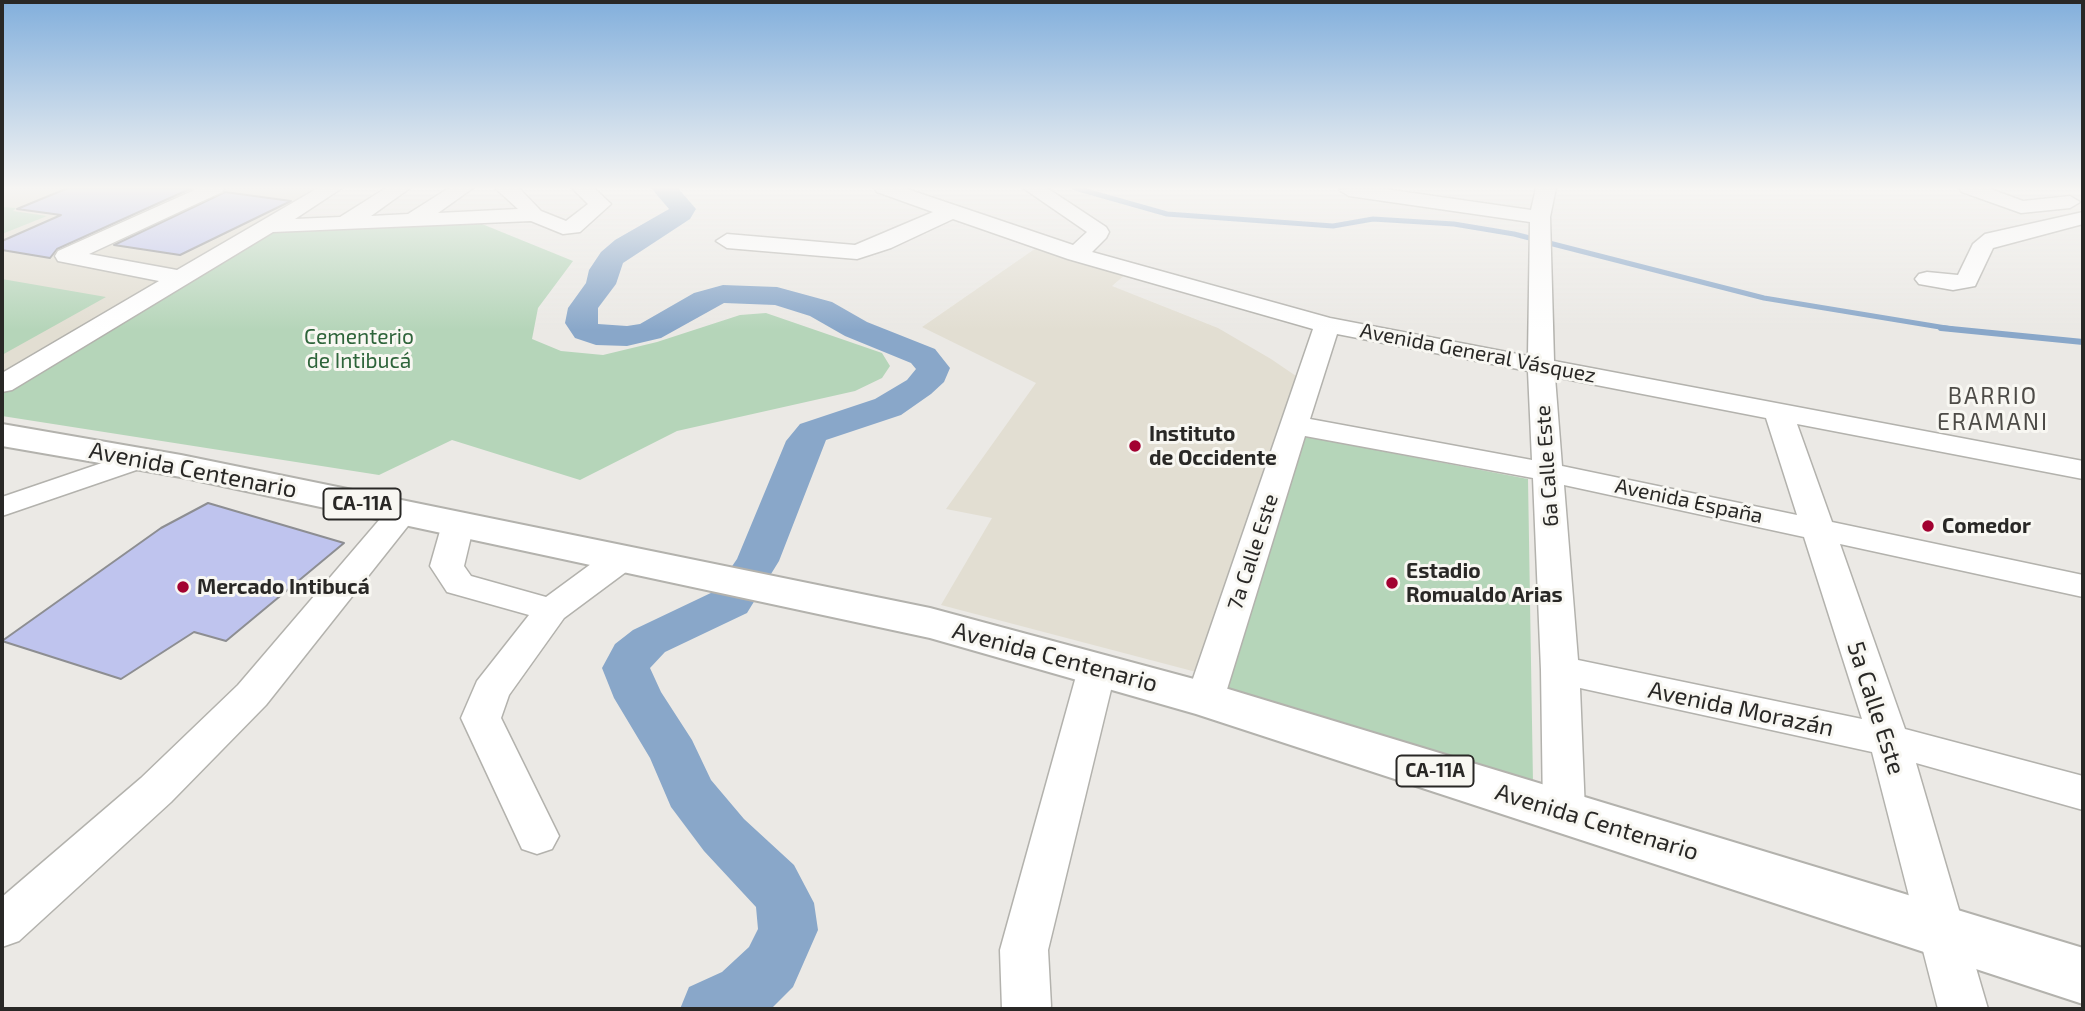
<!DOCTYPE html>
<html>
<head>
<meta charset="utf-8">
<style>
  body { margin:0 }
  #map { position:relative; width:2085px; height:1011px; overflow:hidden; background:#ebe9e5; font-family:"Exo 2",sans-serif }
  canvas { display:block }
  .frame { position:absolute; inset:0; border:4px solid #292826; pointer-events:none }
</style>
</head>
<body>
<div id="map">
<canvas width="2085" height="1011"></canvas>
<div class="frame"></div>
</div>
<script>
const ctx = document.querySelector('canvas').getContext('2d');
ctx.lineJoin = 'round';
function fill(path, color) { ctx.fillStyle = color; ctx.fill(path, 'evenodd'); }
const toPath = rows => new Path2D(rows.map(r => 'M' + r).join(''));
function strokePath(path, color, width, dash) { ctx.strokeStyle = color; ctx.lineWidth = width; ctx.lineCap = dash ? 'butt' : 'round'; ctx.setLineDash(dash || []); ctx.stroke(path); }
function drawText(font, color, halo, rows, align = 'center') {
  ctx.font = font + ' "Exo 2",sans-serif'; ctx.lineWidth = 6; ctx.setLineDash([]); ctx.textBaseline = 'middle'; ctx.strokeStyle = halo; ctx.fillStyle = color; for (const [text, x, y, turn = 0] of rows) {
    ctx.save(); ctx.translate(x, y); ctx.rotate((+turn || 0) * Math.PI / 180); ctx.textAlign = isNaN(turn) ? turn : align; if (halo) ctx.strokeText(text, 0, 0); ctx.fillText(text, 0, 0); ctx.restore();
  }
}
fill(toPath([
  [2,188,323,188,2,376],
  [1039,246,1126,274,1112,286,1218,328,1271,359,1296,376,1301,383,1200,673,941,605,992,518,946,509,1036,383,922,327]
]), '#e2ded2');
fill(toPath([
  [2,207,16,208,13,211,47,216,2,234],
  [482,224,573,261,538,308,532,339,561,351,603,355,657,342,740,315,766,313,882,353,890,366,882,378,855,391,677,431,580,480,452,440,379,475,2,416,2,388,271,229],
  [2,279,106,297,2,355],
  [1303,436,1528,479,1533,783,1221,688]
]), '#b5d5b9');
strokePath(toPath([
  [1075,188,1167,214,1333,226,1373,219,1454,224,1514,234,1764,298,1952,329]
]), '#89a7c9', 5);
strokePath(toPath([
  [1941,328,2083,342]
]), '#89a7c9', 6);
fill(toPath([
  [651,188,678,188,696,209,690,219,623,263,616,284,598,308,598,324,627,326,640,324,694,293,723,285,777,287,832,302,867,322,935,349,950,368,944,382,931,394,901,415,826,440,779,561,747,613,665,652,650,668,661,692,692,740,711,780,744,819,794,865,814,903,818,930,793,987,771,1009,680,1009,689,987,722,972,749,947,758,929,756,907,704,851,671,807,650,758,614,698,602,668,615,644,633,630,715,591,737,559,786,441,800,424,875,399,907,380,916,369,911,363,845,336,810,316,775,305,724,303,661,338,627,346,596,345,575,338,565,323,568,308,586,283,589,270,601,252,615,240,669,209,651,188]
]), '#89a7c9');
const building = toPath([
  [68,188,192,188,57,249,50,258,2,250,2,241,61,215,17,209,68,188],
  [225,192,291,201,180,255,114,245,225,192],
  [208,503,344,543,226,641,194,632,121,679,2,641,161,528,208,503]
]);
fill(building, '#bfc4ee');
strokePath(building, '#8d8e92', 2);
const minor = toPath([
  [199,188,225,188,222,192,89,254,177,270,318,188,342,188,295,219,340,217,386,188,410,188,371,216,408,214,449,188,473,188,438,213,518,209,495,188,519,188,541,211,566,221,588,204,572,188,594,188,611,204,580,232,563,234,531,221,273,232,12,390,2,392,2,373,159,281,58,261,55,256,58,251,199,188],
  [874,188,904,188,1073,245,1087,232,1023,188,1047,188,1106,227,1109,232,1106,238,1092,252,1330,318,1528,356,1530,222,1349,196,1339,190,1378,188,1531,210,1536,188,1556,188,1550,217,1554,361,2083,461,2083,479,1797,424,1832,522,2083,575,2083,597,1840,544,1905,729,2083,776,2083,810,1916,763,1988,1009,1938,1009,1872,752,1580,688,1585,812,1579,824,1564,829,1549,824,1543,812,1541,670,1533,478,1305,436,1224,699,1219,709,1205,713,1191,709,1186,699,1313,329,1068,259,953,219,891,248,857,259,727,248,716,241,727,234,855,245,933,212,877,192,874,188],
  [1337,334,1528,371,1532,460,1310,419,1337,334],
  [1555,377,1766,418,1797,515,1562,466,1555,377],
  [1564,485,1804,537,1862,719,1578,660,1564,485],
  [1959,188,1988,188,2023,201,2070,196,2080,202,2070,208,2021,213,1962,192,1959,188],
  [2083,212,2083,224,1993,248,1975,286,1953,290,1919,284,1915,279,1919,274,1927,272,1958,275,1973,244,1985,234,2083,212],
  [140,450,151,453,155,459,151,465,2,516,2,497,140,450],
  [403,502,414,505,419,512,266,705,171,802,19,941,2,947,2,897,141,778,238,685,392,505,403,502],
  [458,514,469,517,474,524,464,566,471,576,546,597,610,550,622,547,634,550,639,558,634,566,564,618,509,695,501,718,559,836,552,849,537,854,522,849,461,718,477,681,529,615,447,592,430,566,442,524,447,517,458,514],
  [1097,656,1110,659,1116,669,1048,950,1051,1006,1050,1009,1002,1009,1000,950,1078,669,1084,659,1097,656]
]);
const major = toPath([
  [2,424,181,455,930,608,1205,682,2083,948,2083,1004,1196,714,930,638,181,477,2,446,2,424]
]);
strokePath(minor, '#b3b2ad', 3);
strokePath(major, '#b3b2ad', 4);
fill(minor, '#fff');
fill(major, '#fff');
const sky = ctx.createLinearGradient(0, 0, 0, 330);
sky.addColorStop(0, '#82afdc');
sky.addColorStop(0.57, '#f6f5f3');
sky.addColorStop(1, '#f6f5f300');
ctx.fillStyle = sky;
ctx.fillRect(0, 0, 2085, 330);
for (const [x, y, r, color] of [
  [1135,446,7,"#a20231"],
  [1928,526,7,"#a20231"],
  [1392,583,7,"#a20231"],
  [183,587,7,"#a20231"]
]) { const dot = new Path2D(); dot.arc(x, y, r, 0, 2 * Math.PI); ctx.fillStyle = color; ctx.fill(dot); strokePath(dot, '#f8f7f2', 2.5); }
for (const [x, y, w] of [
  [362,504,77],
  [1435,771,77]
]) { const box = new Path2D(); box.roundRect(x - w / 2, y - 15.5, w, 31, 5); ctx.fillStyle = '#f8f7f2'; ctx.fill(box); strokePath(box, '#292826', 2); }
drawText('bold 19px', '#292826', null, [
  ["CA-11A",362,504],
  ["CA-11A",1435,771]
]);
drawText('21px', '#2e643a', '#f8f7f2', [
  ["Cementerio",359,337],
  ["de Intibucá",359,361]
]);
drawText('21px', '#292826', '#f8f7f2', [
  ["Avenida General Vásquez",1478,353,11],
  ["6a Calle Este",1547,466,-94],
  ["Avenida España",1689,501,12],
  ["7a Calle Este",1253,552,-72]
]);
drawText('bold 21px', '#292826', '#f8f7f2', [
  ["Instituto",1149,434],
  ["de Occidente",1149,458],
  ["Comedor",1942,526],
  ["Estadio",1406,571],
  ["Romualdo Arias",1406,595],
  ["Mercado Intibucá",197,587]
], 'left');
ctx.letterSpacing = '2px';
drawText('23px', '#4d4b47', '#f8f7f2', [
  ["BARRIO",1993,396],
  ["ERAMANI",1993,422]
]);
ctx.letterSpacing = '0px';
drawText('24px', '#292826', '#f8f7f2', [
  ["Avenida Centenario",193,470,11],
  ["Avenida Centenario",1055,657,15],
  ["5a Calle Este",1876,708,72],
  ["Avenida Morazán",1741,709,12],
  ["Avenida Centenario",1597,822,17]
]);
</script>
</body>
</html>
